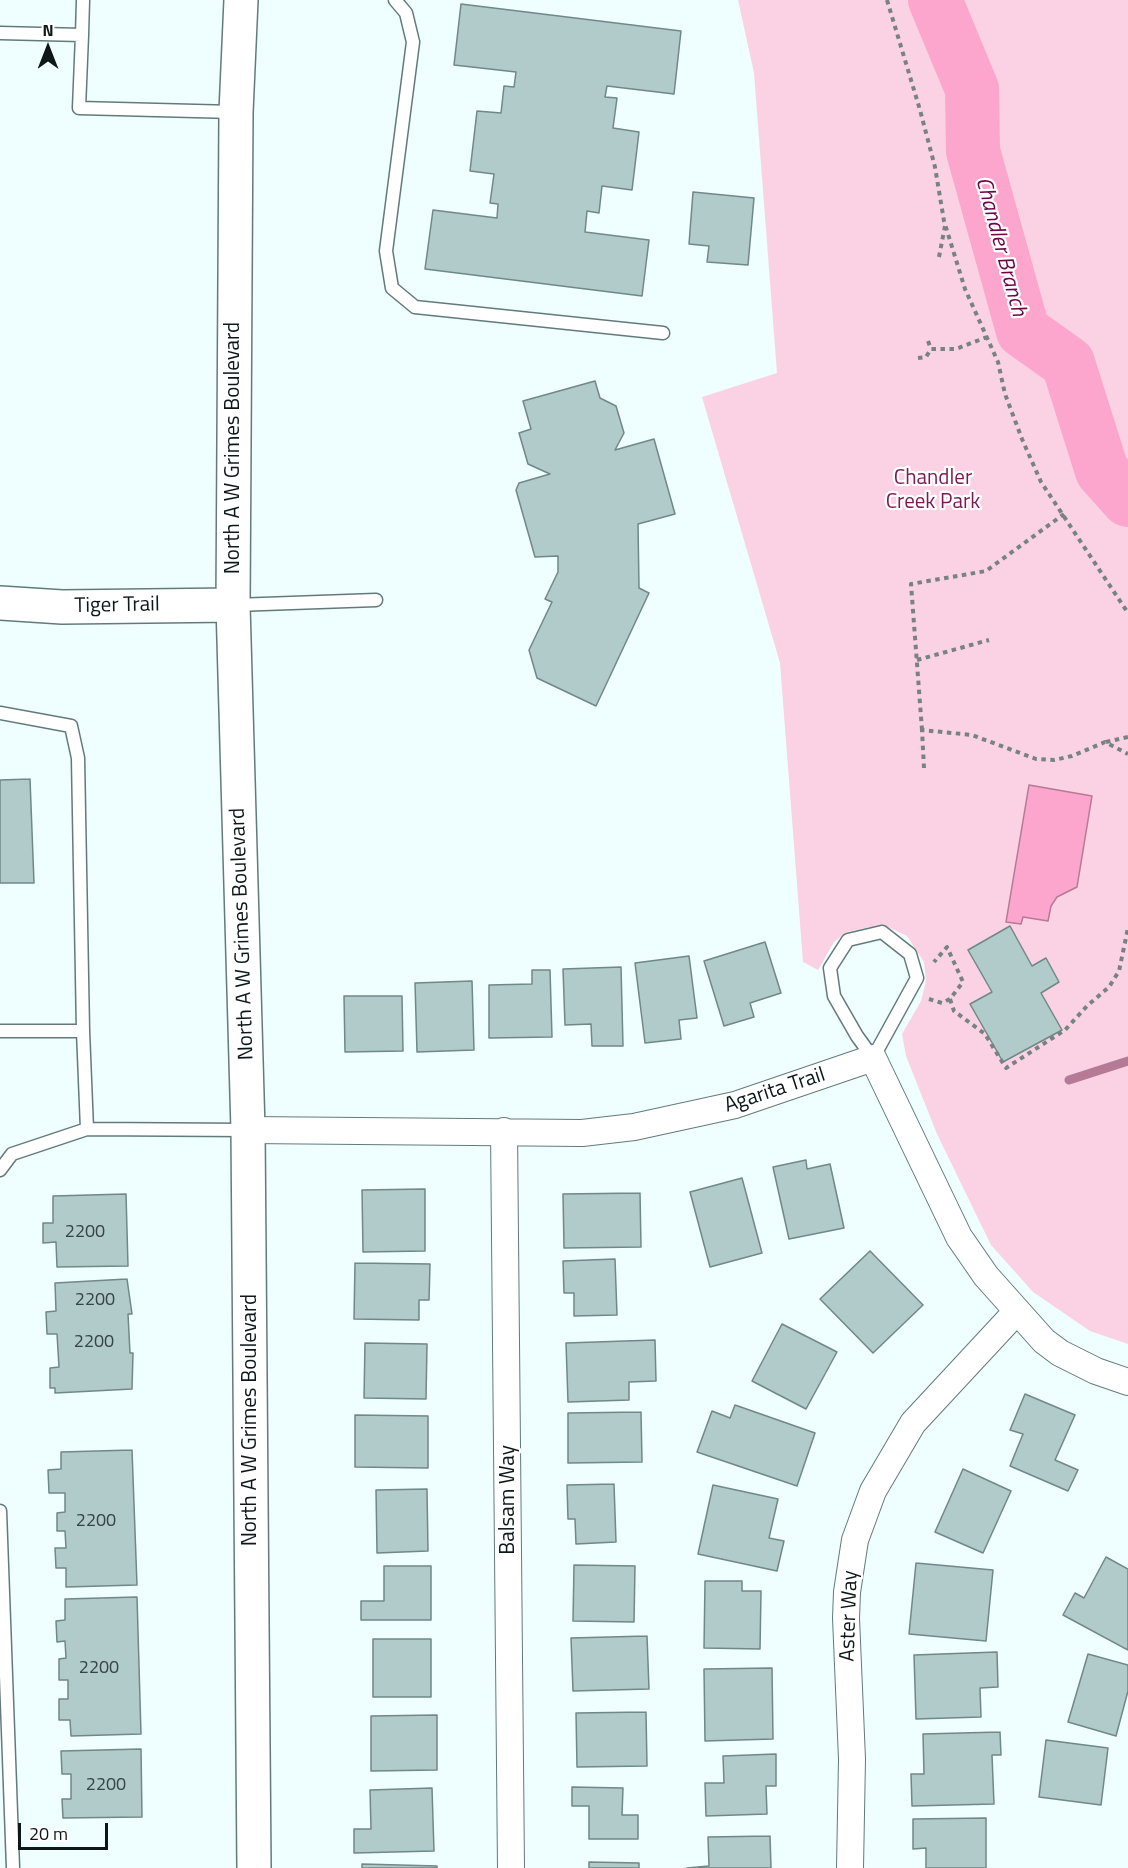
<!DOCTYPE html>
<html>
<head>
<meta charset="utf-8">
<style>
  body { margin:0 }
  #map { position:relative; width:1128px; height:1868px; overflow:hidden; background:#effefe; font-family:"Titillium Web",sans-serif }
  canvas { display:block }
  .north { position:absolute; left:18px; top:18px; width:60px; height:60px; -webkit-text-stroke:4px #fff; paint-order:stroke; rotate:0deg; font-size:16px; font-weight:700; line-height:24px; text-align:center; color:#0d1717 }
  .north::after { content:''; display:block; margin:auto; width:21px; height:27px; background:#0d1717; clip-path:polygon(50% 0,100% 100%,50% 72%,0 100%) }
  .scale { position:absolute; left:18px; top:1823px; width:90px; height:27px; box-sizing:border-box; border:3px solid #0d1717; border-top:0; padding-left:8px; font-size:18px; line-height:21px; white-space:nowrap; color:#0d1717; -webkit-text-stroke:4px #fff; paint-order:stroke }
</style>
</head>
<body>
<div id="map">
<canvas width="1128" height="1868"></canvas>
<div class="north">N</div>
<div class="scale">20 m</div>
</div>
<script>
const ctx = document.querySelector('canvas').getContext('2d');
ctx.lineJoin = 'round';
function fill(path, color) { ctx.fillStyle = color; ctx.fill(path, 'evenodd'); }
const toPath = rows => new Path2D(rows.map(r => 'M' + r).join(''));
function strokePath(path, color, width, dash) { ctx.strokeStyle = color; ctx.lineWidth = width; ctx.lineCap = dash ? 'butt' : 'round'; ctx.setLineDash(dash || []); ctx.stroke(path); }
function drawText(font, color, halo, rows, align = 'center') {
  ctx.font = font + ' "Titillium Web",sans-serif'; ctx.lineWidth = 4.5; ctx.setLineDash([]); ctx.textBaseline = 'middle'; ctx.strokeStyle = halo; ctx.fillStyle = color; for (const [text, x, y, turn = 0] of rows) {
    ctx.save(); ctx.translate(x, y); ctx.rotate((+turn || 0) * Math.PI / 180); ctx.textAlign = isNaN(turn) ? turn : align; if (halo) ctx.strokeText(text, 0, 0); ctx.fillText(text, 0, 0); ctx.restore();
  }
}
fill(toPath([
  [738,0,1128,0,1128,1344,1090,1331,1033,1292,991,1245,937,1134,906,1056,902,1034,921,1001,926,981,924,962,907,936,888,927,870,927,847,932,834,942,818,970,803,962,780,663,702,397,777,373,754,73]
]), '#fbd2e3');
const water = toPath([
  [1029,785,1092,796,1077,887,1057,897,1051,906,1048,921,1023,917,1021,924,1006,922,1029,785]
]);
fill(water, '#fca5cd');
strokePath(water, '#b47a96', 1.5);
strokePath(toPath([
  [1069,1080,1128,1061]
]), '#b47a96', 9);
strokePath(toPath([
  [935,0,972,89,973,151,1023,331,1068,363,1102,471,1128,500]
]), '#fca5cd', 54);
const building = toPath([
  [461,4,681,31,674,94,607,86,605,97,617,98,613,128,639,132,632,190,602,186,599,213,587,211,585,232,649,240,642,296,425,269,433,210,497,218,498,204,490,203,494,174,470,171,477,111,501,113,504,86,514,87,516,72,454,65,461,4],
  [693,192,754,198,748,265,707,262,709,246,689,244,693,192],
  [595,381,600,398,616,406,624,433,615,450,654,439,675,514,638,524,639,588,649,593,596,706,537,678,529,650,552,602,545,599,558,572,558,556,535,557,516,490,519,483,550,474,528,464,519,433,531,429,523,401,595,381],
  [30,779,34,883,0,883,0,780,30,779],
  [1010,926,1032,966,1046,958,1059,982,1041,993,1062,1030,1003,1062,970,1004,992,992,968,950,1010,926],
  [765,942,781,993,750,1003,754,1017,724,1026,704,961,765,942],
  [689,956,697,1018,679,1020,681,1039,645,1043,635,963,689,956],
  [621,967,623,1046,592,1046,591,1024,565,1025,563,969,621,967],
  [532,970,550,970,552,1037,489,1038,489,985,532,984,532,970],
  [472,981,474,1050,417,1052,415,983,472,981],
  [344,996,402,996,403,1051,345,1052,344,996],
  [806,1160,807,1169,830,1164,844,1228,789,1239,773,1167,806,1160],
  [742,1178,762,1253,710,1267,690,1192,742,1178],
  [425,1189,425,1251,363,1252,362,1190,425,1189],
  [640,1193,641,1247,564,1248,563,1194,640,1193],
  [126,1194,128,1266,57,1267,56,1242,43,1243,43,1223,53,1223,53,1196,126,1194],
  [870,1251,923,1305,873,1353,820,1299,870,1251],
  [615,1259,617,1315,574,1316,574,1293,564,1293,563,1261,615,1259],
  [355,1263,430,1264,429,1300,419,1300,419,1320,354,1319,355,1263],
  [127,1279,132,1314,128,1314,130,1353,133,1353,132,1389,55,1393,55,1388,50,1388,50,1368,59,1367,57,1334,47,1334,46,1312,56,1311,55,1283,127,1279],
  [782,1324,837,1352,806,1409,752,1381,782,1324],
  [655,1340,656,1381,629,1382,629,1400,568,1402,566,1343,655,1340],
  [365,1343,427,1344,426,1399,364,1398,365,1343],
  [1025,1394,1075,1415,1055,1460,1078,1470,1068,1491,1010,1466,1023,1434,1010,1430,1025,1394],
  [735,1405,815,1433,797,1486,697,1452,712,1411,730,1418,735,1405],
  [641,1412,642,1462,568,1463,568,1413,641,1412],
  [355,1415,428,1416,428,1468,355,1467,355,1415],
  [132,1450,137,1585,66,1587,66,1568,56,1568,55,1548,66,1548,65,1531,57,1531,57,1513,65,1512,65,1493,49,1493,48,1470,61,1469,61,1452,132,1450],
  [963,1469,1011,1491,983,1553,935,1532,963,1469],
  [614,1484,616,1542,576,1544,575,1519,568,1519,567,1485,614,1484],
  [713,1485,778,1499,769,1538,784,1541,777,1571,698,1554,713,1485],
  [427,1489,428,1551,377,1553,376,1490,427,1489],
  [1106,1557,1128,1569,1128,1650,1063,1615,1075,1593,1084,1598,1106,1557],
  [916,1563,993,1570,986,1641,909,1634,916,1563],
  [574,1565,635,1566,634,1622,573,1621,574,1565],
  [384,1566,431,1566,431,1620,361,1620,361,1601,384,1601,384,1566],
  [705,1581,742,1581,742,1591,761,1591,760,1649,704,1648,705,1581],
  [137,1597,141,1734,71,1736,70,1720,59,1720,59,1699,68,1699,68,1680,59,1680,59,1659,66,1658,65,1641,57,1642,56,1621,65,1620,65,1599,137,1597],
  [647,1636,649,1689,573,1691,571,1638,647,1636],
  [373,1639,431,1639,431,1697,373,1697,373,1639],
  [997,1652,998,1687,980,1688,981,1717,916,1719,914,1655,997,1652],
  [1088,1654,1128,1665,1128,1691,1116,1736,1068,1722,1088,1654],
  [772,1668,773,1739,705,1741,704,1669,772,1668],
  [646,1712,647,1766,577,1767,576,1713,646,1712],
  [437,1715,437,1770,371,1771,371,1716,437,1715],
  [1000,1732,1001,1755,992,1755,994,1804,912,1806,911,1774,924,1774,923,1734,1000,1732],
  [1046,1740,1108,1748,1101,1805,1039,1797,1046,1740],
  [141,1749,142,1817,63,1818,62,1799,71,1799,71,1774,62,1774,61,1751,141,1749],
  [776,1754,776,1786,766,1786,767,1814,706,1816,705,1783,724,1783,723,1756,776,1754],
  [572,1787,623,1788,622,1815,638,1815,638,1839,589,1839,589,1806,572,1806,572,1787],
  [432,1788,434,1851,354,1853,354,1829,371,1829,370,1790,432,1788],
  [986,1818,986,1868,926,1868,926,1848,913,1849,913,1819,986,1818],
  [770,1836,771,1868,687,1868,709,1866,708,1837,770,1836],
  [589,1862,639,1863,639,1868,589,1868,589,1862],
  [362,1864,437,1866,437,1868,362,1868,362,1864]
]);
fill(building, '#b1caca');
strokePath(building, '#708888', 1.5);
const lane = toPath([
  [395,0,406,13,413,42,386,251,392,288,415,307,663,333],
  [0,33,82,35,79,108,234,112],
  [82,35,83,0],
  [235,605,376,600],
  [0,713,71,726,78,758,83,1031,0,1031],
  [882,932,910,954,917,978,873,1058,857,1036,834,996,830,968,848,940,882,932],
  [83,1031,87,1129],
  [0,1170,12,1154,87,1129,248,1130],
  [0,1511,13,1868]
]);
const street = toPath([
  [248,1130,582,1133,634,1127,735,1105,873,1058,959,1237,986,1276,1044,1341,1060,1353,1096,1371,1128,1382],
  [504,1131,511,1868],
  [850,1868,852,1759,846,1618,847,1592,855,1540,873,1491,913,1423,1017,1311]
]);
const secondary = toPath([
  [241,0,236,112,233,605,248,1130,254,1868],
  [0,603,62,607,233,605]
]);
strokePath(lane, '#637a7b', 15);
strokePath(street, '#637a7b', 28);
strokePath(secondary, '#637a7b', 36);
strokePath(toPath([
  [887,0,920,110,935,167,944,221,965,289,998,362,1005,394,1022,439,1041,482,1128,613],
  [939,257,945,226],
  [928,341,931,349,956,349,987,337],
  [918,358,926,357,931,349],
  [917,660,989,640],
  [922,730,911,584,986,571,1064,514],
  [1106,742,1128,737],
  [924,768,922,730,972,735,1036,759,1054,760,1072,756,1105,742,1128,754],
  [929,999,942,1003,950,999,963,982,947,947,934,962],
  [950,999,954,1011,985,1034,1006,1068,1065,1030,1087,1006,1109,987,1119,971,1128,928]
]), '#778383', 4, [4.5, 4.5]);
strokePath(lane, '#fff', 12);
strokePath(street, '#fff', 26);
strokePath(secondary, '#fff', 33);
drawText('18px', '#364444', null, [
  ["2200",85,1233],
  ["2200",95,1301],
  ["2200",94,1343],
  ["2200",96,1522],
  ["2200",99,1669],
  ["2200",106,1786]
]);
drawText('21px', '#0d1717', '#fff', [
  ["North A W Grimes Boulevard",234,448,-90],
  ["Tiger Trail",117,606,-1],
  ["North A W Grimes Boulevard",243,934,-92],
  ["Agarita Trail",775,1091,-18],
  ["North A W Grimes Boulevard",251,1420,-90],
  ["Balsam Way",509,1500,-90],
  ["Aster Way",850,1616,-88]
]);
drawText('21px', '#7c1952', '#fff', [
  ["Chandler",933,479],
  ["Creek Park",933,503]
]);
drawText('italic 22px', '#6c0445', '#fff', [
  ["Chandler Branch",1000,247,75]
]);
</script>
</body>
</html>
